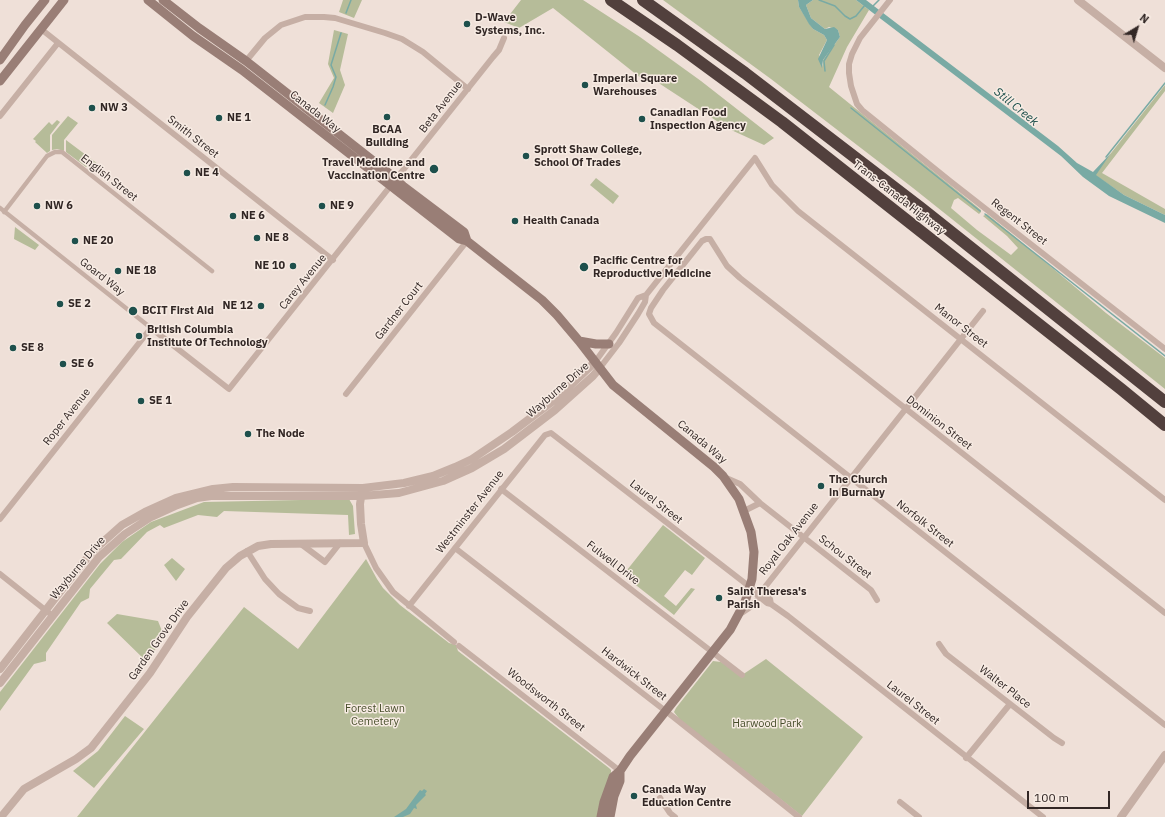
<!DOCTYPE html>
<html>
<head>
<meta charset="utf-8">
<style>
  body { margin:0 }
  #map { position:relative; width:1165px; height:817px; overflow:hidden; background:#efe0d8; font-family:"IBM Plex Sans",sans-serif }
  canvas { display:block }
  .north { position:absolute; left:1117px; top:8px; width:40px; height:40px; -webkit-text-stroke:3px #f7ebe3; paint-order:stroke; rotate:38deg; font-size:11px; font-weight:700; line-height:16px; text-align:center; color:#322725 }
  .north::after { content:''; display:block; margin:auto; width:14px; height:18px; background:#322725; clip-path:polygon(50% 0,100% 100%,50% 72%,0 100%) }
  .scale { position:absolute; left:1027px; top:791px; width:83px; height:18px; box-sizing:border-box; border:2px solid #322725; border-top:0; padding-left:5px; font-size:12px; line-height:14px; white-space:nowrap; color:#322725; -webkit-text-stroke:3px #f7ebe3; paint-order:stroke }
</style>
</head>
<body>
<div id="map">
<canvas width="1165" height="817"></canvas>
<div class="north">N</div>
<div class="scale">100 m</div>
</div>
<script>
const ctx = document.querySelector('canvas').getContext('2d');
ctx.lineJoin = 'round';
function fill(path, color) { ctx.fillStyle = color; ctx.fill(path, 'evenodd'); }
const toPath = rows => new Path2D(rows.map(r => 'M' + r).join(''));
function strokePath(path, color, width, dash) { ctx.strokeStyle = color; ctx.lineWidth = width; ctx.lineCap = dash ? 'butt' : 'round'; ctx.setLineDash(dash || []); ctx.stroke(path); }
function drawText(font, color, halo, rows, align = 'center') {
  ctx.font = font + ' "IBM Plex Sans",sans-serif'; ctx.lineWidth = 3; ctx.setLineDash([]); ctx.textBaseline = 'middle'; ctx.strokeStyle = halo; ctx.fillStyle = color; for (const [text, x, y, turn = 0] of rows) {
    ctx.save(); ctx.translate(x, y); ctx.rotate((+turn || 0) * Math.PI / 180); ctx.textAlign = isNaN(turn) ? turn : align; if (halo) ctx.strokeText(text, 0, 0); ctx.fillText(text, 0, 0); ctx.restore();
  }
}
fill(toPath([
  [343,0,362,0,354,18,339,12],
  [521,0,583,0,640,37,701,81,774,138,764,145,729,129,654,80,647,83,553,8,519,28,504,22],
  [663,0,798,0,799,7,813,29,824,35,827,40,819,55,823,67,823,60,840,37,838,30,829,27,825,29,811,18,806,5,813,0,856,0,869,10,847,47,829,87,981,210,981,212,979,214,958,198,954,200,951,208,977,230,1011,255,1018,248,1007,236,983,216,987,214,1013,235,1106,313,1165,358,1165,389,913,188,771,79],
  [334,30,348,34,340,70,345,85,333,113,319,103,334,78,328,64],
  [1165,85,1165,91,1102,173,1165,209,1165,215,1124,195,1095,175,1104,162],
  [68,116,78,123,64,140,64,151,57,149,52,150,52,135],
  [57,120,60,122,50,135,50,151,47,153,35,142,36,141,33,139,49,122,52,125],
  [66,140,98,164,94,169,88,165,86,167,66,152],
  [596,178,619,196,613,204,590,185],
  [15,227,39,245,35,250,14,239],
  [349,499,353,506,355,534,349,535,348,515,224,511,217,517,198,515,164,528,160,525,147,532,121,559,114,560,90,589,89,598,81,602,46,653,46,661,34,664,0,711,0,692,100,564,122,542,151,522,204,502],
  [663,525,705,558,692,575,685,570,664,596,676,606,691,588,695,589,674,615,623,575],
  [172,558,185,569,176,581,164,565],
  [366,559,377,579,383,588,400,605,449,643,456,645,458,651,609,768,611,770,611,774,598,817,77,817,244,607,298,649],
  [117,614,158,621,164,636,147,662,107,623],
  [766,659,863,737,802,816,680,720,674,712,676,708,713,661,721,662,742,675],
  [125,716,144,729,94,788,73,771,98,751]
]), '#b6bc99');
fill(toPath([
  [798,0,813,0,806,5,811,18,825,29,834,27,838,30,840,37,823,60,822,68,818,59,827,40,824,35,813,29,809,24,799,7],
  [856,0,866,0,1058,146,1077,163,1093,172,1111,153,1096,175,1124,195,1165,215,1165,223,1109,196,1083,177,1061,156],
  [424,789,427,791,425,794,426,795,416,805,417,809,414,808,410,814,403,817,394,817,406,809,420,790,422,791]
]), '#79aaa4');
strokePath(toPath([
  [819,0,835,6,845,16,850,19,856,16,865,5],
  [873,6,879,0],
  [346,13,351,0],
  [825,71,824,61,834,45],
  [325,105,333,87,336,77,331,65,341,33],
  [851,108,980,211],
  [1106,157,1165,83],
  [985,214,1165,356]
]), '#79aaa4', 1.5);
strokePath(toPath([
  [0,208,151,328],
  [4,212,47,156,55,152,62,152,212,271]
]), '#c6afa5', 4.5);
strokePath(toPath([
  [890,0,860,38,852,54,849,64,849,73,851,86,857,104,862,110,950,181,1165,349],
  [41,29,333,260],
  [246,61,265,38,281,25,305,17,324,17,335,18,385,33,402,39,423,52,468,89],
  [0,116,58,43],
  [595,362,616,333,638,298,646,295,755,158,772,185,798,211,1165,500],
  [599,369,619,343,638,314,645,302,646,295],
  [346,394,467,241],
  [724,477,740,484,760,503,871,590,877,600],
  [501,489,742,675],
  [744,511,760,503],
  [0,519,151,328,229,389,493,57,499,50,504,38],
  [364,543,376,568,393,592,454,642],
  [301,544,325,562,340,543],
  [455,548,672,716,799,817],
  [247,551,265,579,279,594,298,608,310,611],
  [0,574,49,613],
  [757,590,770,599,771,604],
  [761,592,983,311],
  [409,606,545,435,551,433,750,587,755,593,767,603,771,604,788,616,1043,817],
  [1165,613,740,278,727,266,710,239,706,239,702,241,663,290,651,308,649,314,654,323,1165,725],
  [740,614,749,608,760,597],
  [939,644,946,654,1054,738,1062,743],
  [459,646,620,771],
  [966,758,1010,704],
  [660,798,670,813,675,817],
  [900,802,919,817]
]), '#c6afa5', 6);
strokePath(toPath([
  [1078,0,1165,68],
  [0,669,77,570,94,550,122,525,145,512,176,498,213,489,233,487,363,488,404,483,433,476,455,467,472,459,512,432,557,398,595,362],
  [0,683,99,557,125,534,151,517,175,506,197,498,211,496,361,496,399,493,443,481,472,468,504,449,555,410,593,376,599,369],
  [1,817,24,789,76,759,91,748,150,673,187,617,226,568,240,556,258,546,271,544,364,543,361,524,360,504,362,491],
  [1121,817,1165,755]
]), '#c6afa5', 8);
strokePath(toPath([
  [148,0,193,36,242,70,459,239,467,241,542,300,557,315,579,341,613,385,714,467,723,476,739,499,751,532,754,552,752,579,745,602,730,630,630,756,620,771,613,777,604,802,601,817],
  [163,0,199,28,246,61,390,174,403,186,464,232,467,241],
  [0,60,25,25,45,0],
  [0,81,64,0],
  [579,341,596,344,609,344],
  [610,817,614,796,620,781,620,771]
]), '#997e76', 9);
strokePath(toPath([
  [611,0,677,45,782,122,1121,389,1165,425],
  [643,0,745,73,921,208,1165,402]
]), '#52403d', 12);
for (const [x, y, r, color] of [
  [467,24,4,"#1e504c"],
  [585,85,4,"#1e504c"],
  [92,108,4,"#1e504c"],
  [387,117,4,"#1e504c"],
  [219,118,4,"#1e504c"],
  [642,119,4,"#1e504c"],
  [526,156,4,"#1e504c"],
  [434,169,5,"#1e504c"],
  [187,173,4,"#1e504c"],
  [37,206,4,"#1e504c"],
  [322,206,4,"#1e504c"],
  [233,216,4,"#1e504c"],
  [515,221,4,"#1e504c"],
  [257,238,4,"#1e504c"],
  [75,241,4,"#1e504c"],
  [293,266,4,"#1e504c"],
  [584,267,5,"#1e504c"],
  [118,271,4,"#1e504c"],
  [60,304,4,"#1e504c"],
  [261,306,4,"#1e504c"],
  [133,311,5,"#1e504c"],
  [139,336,4,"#1e504c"],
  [13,348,4,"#1e504c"],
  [63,364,4,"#1e504c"],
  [141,401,4,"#1e504c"],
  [248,434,4,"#1e504c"],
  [821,486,4,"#1e504c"],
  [719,598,4,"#1e504c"],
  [634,796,4,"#1e504c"]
]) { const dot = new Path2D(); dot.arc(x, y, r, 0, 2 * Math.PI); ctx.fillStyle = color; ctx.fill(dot); strokePath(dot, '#f7ebe3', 1.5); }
drawText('bold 11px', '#322725', '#f7ebe3', [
  ["D-Wave",475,18],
  ["Systems, Inc.",475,31],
  ["Imperial Square",593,79],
  ["Warehouses",593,92],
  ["NW 3",100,108],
  ["Canadian Food",650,113],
  ["Inspection Agency",650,126],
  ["NE 1",227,118],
  ["BCAA",387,130,"center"],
  ["Building",387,143,"center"],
  ["Sprott Shaw College,",534,150],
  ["School Of Trades",534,163],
  ["Travel Medicine and",425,163,"right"],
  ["Vaccination Centre",425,176,"right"],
  ["NE 4",195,173],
  ["NW 6",45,206],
  ["NE 9",330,206],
  ["NE 6",241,216],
  ["Health Canada",523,221],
  ["NE 8",265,238],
  ["NE 20",83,241],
  ["Pacific Centre for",593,261],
  ["Reproductive Medicine",593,274],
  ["NE 10",285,266,"right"],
  ["NE 18",126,271],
  ["SE 2",68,304],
  ["NE 12",253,306,"right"],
  ["BCIT First Aid",142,311],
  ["British Columbia",147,330],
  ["Institute Of Technology",147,343],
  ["SE 8",21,348],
  ["SE 6",71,364],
  ["SE 1",149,401],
  ["The Node",256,434],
  ["The Church",829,480],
  ["in Burnaby",829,493],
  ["Saint Theresa's",727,592],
  ["Parish",727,605],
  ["Canada Way",642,790],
  ["Education Centre",642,803]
], 'left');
drawText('11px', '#322725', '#f7ebe3', [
  ["Beta Avenue",441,107,-52],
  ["Canada Way",315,112,38],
  ["Smith Street",193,137,38],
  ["English Street",109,178,38],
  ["Trans-Canada Highway",899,198,38],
  ["Regent Street",1019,222,38],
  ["Goard Way",102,277,38],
  ["Carey Avenue",303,282,-51],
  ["Gardner Court",399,311,-52],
  ["Manor Street",961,326,38],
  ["Wayburne Drive",558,390,-41],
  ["Roper Avenue",67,417,-52],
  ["Dominion Street",939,423,38],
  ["Canada Way",702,442,40],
  ["Laurel Street",656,502,38],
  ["Westminster Avenue",470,512,-52],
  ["Norfolk Street",925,524,38],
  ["Royal Oak Avenue",789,539,-52],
  ["Schou Street",845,557,38],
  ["Fulwell Drive",613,563,38],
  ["Wayburne Drive",78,568,-50],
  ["Garden Grove Drive",159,640,-55],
  ["Hardwick Street",634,674,38],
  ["Walter Place",1005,687,38],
  ["Woodsworth Street",546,700,38],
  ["Laurel Street",913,703,38]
]);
drawText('11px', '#474e2b', '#f7ebe3', [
  ["Forest Lawn",375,709],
  ["Cemetery",375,722],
  ["Harwood Park",767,724]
]);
drawText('italic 12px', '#1e504c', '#f7ebe3', [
  ["Still Creek",1016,107,39]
]);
</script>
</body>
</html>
